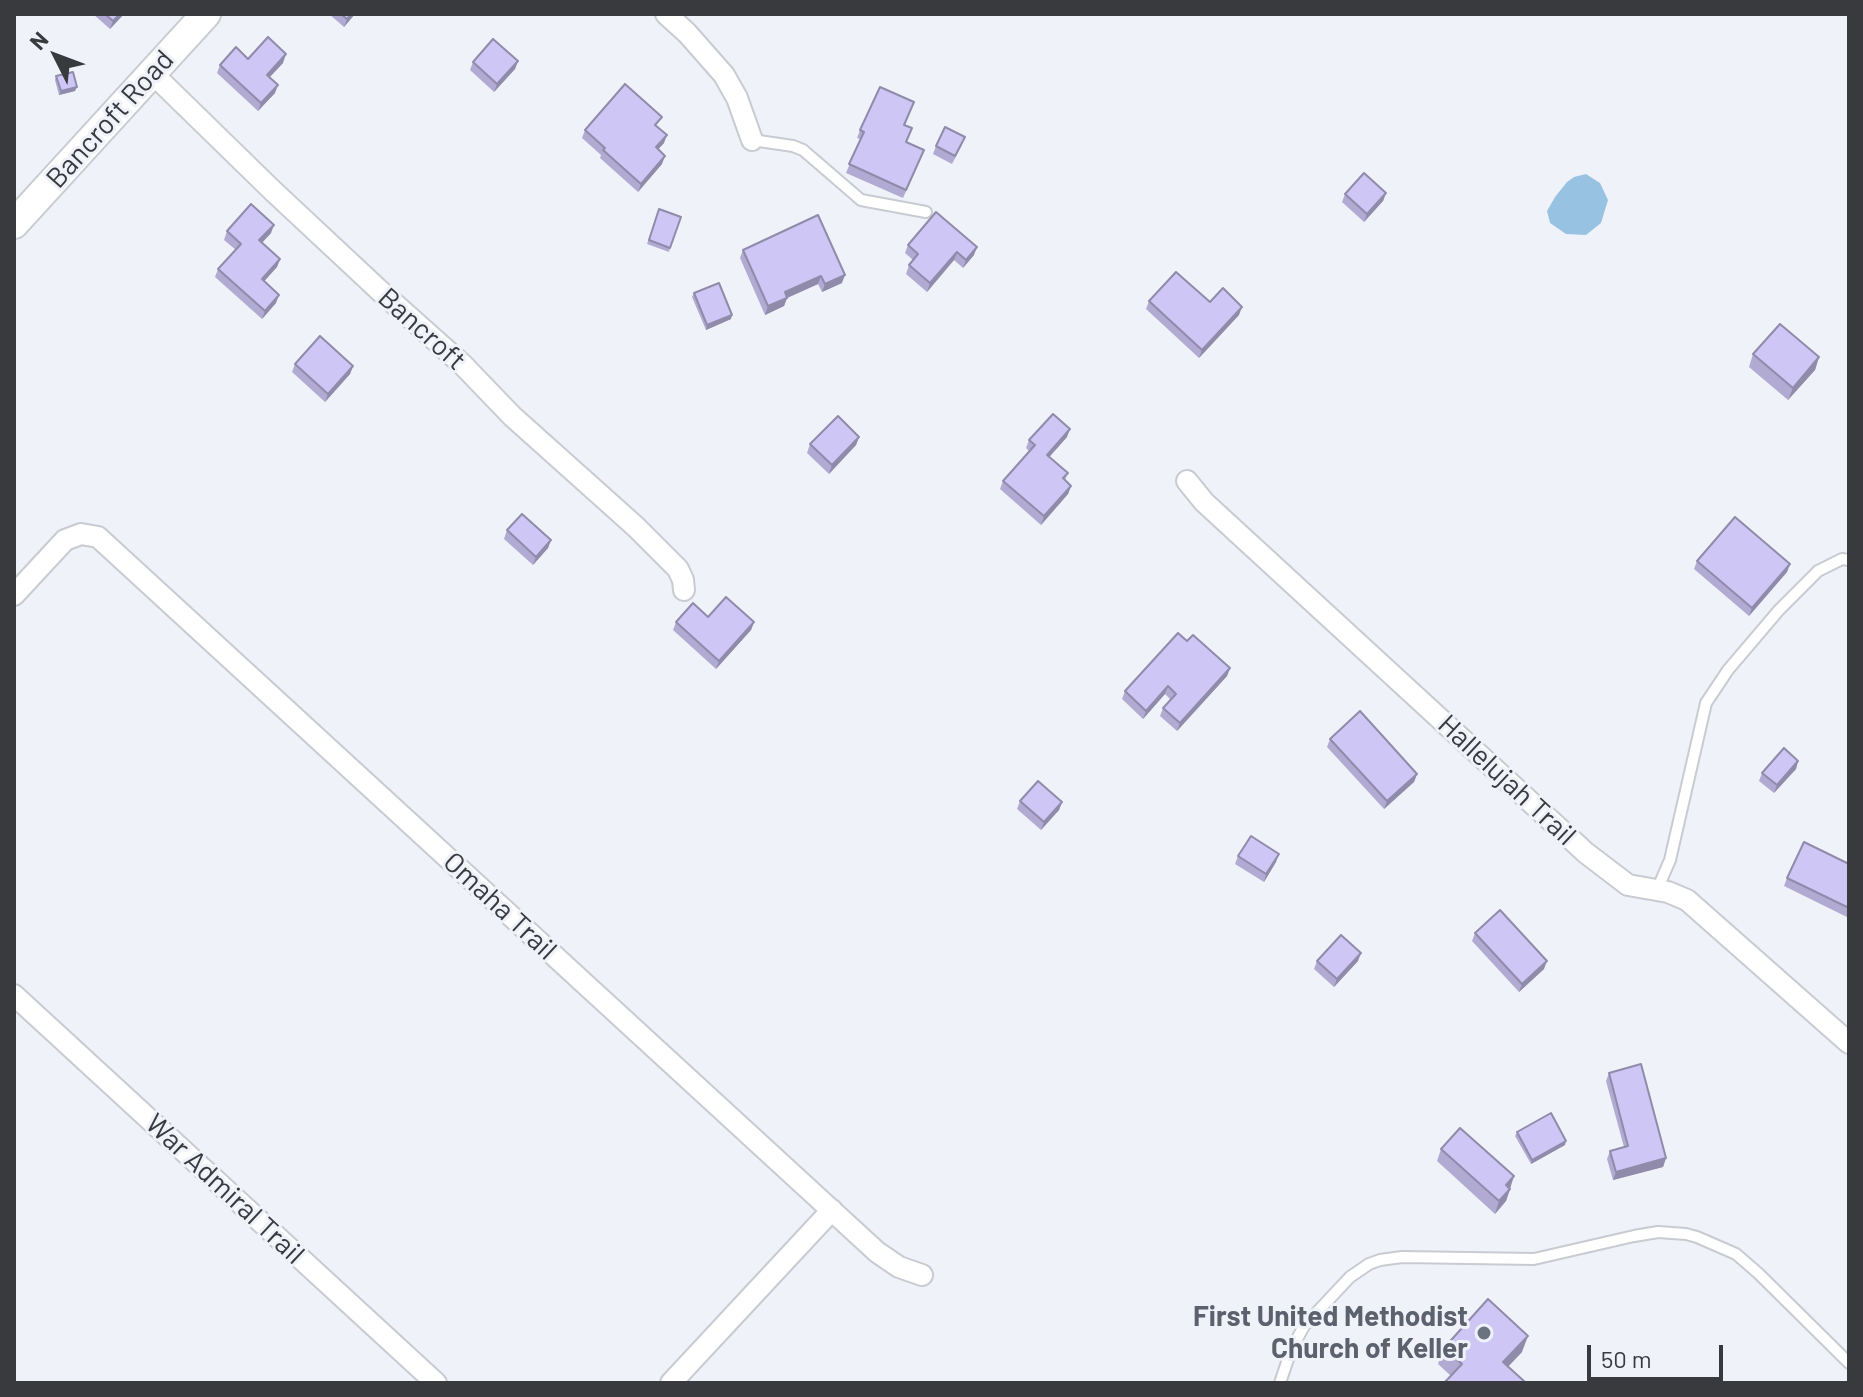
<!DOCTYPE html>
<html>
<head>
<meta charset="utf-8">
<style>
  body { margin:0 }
  #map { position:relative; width:1863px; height:1397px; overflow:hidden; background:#f0f2f9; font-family:Barlow,sans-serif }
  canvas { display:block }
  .frame { position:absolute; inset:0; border:16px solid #393a3d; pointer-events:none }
  .north { position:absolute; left:16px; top:16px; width:80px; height:80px; -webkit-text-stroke:6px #f0f2f9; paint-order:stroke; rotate:312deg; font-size:22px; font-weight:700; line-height:32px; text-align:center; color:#393a3d }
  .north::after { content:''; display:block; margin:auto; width:28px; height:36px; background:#393a3d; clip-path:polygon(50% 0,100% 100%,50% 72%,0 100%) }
  .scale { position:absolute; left:1587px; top:1345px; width:136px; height:36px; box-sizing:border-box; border:4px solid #393a3d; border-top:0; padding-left:10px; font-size:24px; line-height:28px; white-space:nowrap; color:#393a3d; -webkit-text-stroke:6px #f0f2f9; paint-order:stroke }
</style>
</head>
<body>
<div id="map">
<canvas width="1863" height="1397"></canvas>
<div class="frame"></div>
<div class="north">N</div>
<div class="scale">50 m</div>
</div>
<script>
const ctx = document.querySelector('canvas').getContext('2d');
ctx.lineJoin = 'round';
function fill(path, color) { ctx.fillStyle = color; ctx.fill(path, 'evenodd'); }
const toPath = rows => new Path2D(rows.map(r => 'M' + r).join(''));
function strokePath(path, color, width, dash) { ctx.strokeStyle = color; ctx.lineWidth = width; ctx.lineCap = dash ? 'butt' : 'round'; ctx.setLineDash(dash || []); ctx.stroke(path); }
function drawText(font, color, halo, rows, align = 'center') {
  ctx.font = font + ' Barlow,sans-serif'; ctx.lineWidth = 6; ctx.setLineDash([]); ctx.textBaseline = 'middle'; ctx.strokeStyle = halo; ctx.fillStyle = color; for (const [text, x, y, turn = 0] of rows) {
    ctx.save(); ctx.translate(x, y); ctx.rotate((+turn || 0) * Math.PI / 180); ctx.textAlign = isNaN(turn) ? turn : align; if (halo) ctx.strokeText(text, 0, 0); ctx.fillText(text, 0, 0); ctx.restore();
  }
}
fill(toPath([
  [1586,174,1600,183,1608,200,1601,223,1586,235,1566,234,1550,223,1547,211,1555,197,1567,182,1574,177]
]), '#98c2e2');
const lane = toPath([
  [752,140,793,146,803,150,861,200,926,212],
  [1657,890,1670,860,1706,703,1728,670,1779,610,1818,571,1842,559,1849,560],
  [1280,1383,1291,1350,1304,1326,1350,1277,1369,1264,1380,1260,1402,1257,1534,1259,1634,1236,1658,1232,1686,1234,1697,1237,1736,1254,1758,1273,1849,1363]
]);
const street = toPath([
  [666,14,687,33,724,75,737,98,752,140],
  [152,73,273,191,379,290,463,365,512,416,636,527,678,569,683,580,684,590],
  [1187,481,1204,502,1586,853,1628,885,1668,892,1687,900,1849,1043],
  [14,595,65,540,81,534,98,537,877,1252,899,1267,922,1275],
  [14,995,436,1383],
  [671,1383,832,1210]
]);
const secondary = toPath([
  [14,224,206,14]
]);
strokePath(lane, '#c8cbd1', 14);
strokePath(street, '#c8cbd1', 24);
strokePath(secondary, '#c8cbd1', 32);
strokePath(lane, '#fff', 10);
strokePath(street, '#fff', 20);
strokePath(secondary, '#fff', 28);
fill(toPath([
  [93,14,124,14,110,29],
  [329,14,355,14,344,27],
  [248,59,283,63,270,77,275,93,258,111,217,73,220,65],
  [518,61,515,69,494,92,470,70,473,62],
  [56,76,75,91,59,95,55,80],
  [914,102,905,125,907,142,921,158,903,198,846,173,860,139,857,138,860,130],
  [659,126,658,127,664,143,658,149,662,164,638,192,600,158,601,155,582,138,585,130],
  [962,145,952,164,933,154,936,146],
  [1386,193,1383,201,1364,222,1342,202,1345,194],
  [659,209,670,248,669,252,647,244],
  [227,231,271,233,262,243,280,259,277,267,264,281,276,303,262,319,215,277,218,269,236,250,224,240],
  [908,245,974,255,963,268,954,260,927,292,906,274,909,265,913,260,905,253],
  [743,250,842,283,822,292,818,284,787,298,784,306,765,315,740,258],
  [694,293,731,319,706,330,692,297],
  [1149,301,1210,302,1239,315,1199,358,1146,309],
  [1753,354,1819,357,1815,370,1788,400,1749,367],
  [295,364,353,366,350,374,325,402,292,372],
  [859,437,856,445,829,474,807,453,810,444],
  [1067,437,1049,457,1068,473,1065,480,1071,486,1068,494,1041,525,1000,489,1003,481,1029,451,1026,448,1029,440],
  [507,530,551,540,548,548,533,565,504,539],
  [1697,561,1790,564,1787,572,1749,616,1694,569],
  [708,617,754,622,751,630,716,669,673,630,676,622],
  [1187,641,1230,668,1227,676,1177,731,1160,716,1163,708,1171,700,1165,694,1143,719,1122,699,1125,691],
  [1330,739,1417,774,1414,782,1384,809,1327,747],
  [1798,761,1796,769,1774,793,1759,781,1762,773],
  [1020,801,1062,802,1059,810,1041,830,1017,809],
  [1238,856,1276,862,1264,882,1235,864],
  [1849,864,1849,918,1784,886,1787,878],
  [1475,933,1544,969,1519,992,1472,941],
  [1317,961,1358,961,1334,987,1314,969],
  [1609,1073,1666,1158,1663,1167,1613,1180,1607,1159,1610,1151,1624,1147,1606,1081],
  [1517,1132,1565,1145,1531,1164,1515,1136],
  [1441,1149,1510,1189,1506,1201,1495,1214,1437,1161],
  [1444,1348,1522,1352,1508,1367,1451,1376,1438,1364]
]), '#b1aad2');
fill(toPath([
  [120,14,124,14,110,29,113,21],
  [351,14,355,14,344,27,347,19],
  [286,54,283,63,264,83,267,75],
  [518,61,515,69,494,92,497,84],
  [278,85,275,93,258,111,261,103],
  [77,87,75,91,59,95,61,91],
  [667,135,664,143,653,155,656,147],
  [665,156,662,164,638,192,641,184],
  [1386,193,1383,201,1364,222,1367,214],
  [274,225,271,233,256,249,259,240],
  [977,247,974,255,963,268,966,260],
  [957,252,954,260,927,292,930,283],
  [280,259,277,267,259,287,262,279],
  [845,275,842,283,822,292,825,284],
  [821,276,818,284,787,298,784,306,765,315,768,306,785,292],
  [279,295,276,303,262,319,265,311],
  [1242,307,1239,315,1199,358,1202,350],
  [732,315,731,319,706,330,707,325],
  [1819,357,1815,370,1788,400,1793,388],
  [353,366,350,374,325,402,328,394],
  [1070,429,1067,437,1044,463,1047,455],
  [859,437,856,445,829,474,832,465],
  [1071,486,1068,494,1041,525,1044,516],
  [551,540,548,548,533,565,536,557],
  [1790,564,1787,572,1749,616,1752,608],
  [754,622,751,630,716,669,719,661],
  [1230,668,1227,676,1177,731,1180,723],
  [1168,686,1165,694,1143,719,1146,711],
  [1798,761,1796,769,1774,793,1777,785],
  [1417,774,1414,782,1384,809,1387,801],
  [1062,802,1059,810,1041,830,1044,822],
  [1279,854,1276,862,1264,882,1266,874],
  [1361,953,1358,961,1334,987,1337,979],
  [1547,961,1544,969,1519,992,1522,984],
  [1566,1141,1565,1145,1531,1164,1532,1160],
  [1666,1158,1663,1167,1613,1180,1616,1172],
  [1514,1176,1510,1189,1506,1185],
  [1510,1189,1506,1201,1495,1214,1499,1201],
  [1528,1336,1522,1352,1497,1378,1503,1362]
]), '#908bab');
const building = toPath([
  [105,14,120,14,113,21,105,14],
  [341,14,351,14,347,19,341,14],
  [268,37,286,54,267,75,278,85,261,103,220,65,236,47,248,59,268,37],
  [493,39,518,61,497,84,473,62,493,39],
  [73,72,77,87,61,91,56,76,73,72],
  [625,84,662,117,655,125,667,135,656,147,665,156,641,184,603,150,605,148,585,130,625,84],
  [880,87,914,102,904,125,912,128,906,142,924,150,906,190,849,164,864,132,860,130,880,87],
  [945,127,965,137,955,156,936,146,945,127],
  [1364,173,1386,193,1367,214,1345,194,1364,173],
  [251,204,274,225,259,240,280,259,262,279,279,295,265,311,218,269,241,244,227,231,251,204],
  [659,209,681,217,670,248,649,240,659,209],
  [936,212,977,247,966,260,957,252,930,283,909,265,918,254,908,245,936,212],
  [818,215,845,275,825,284,821,276,785,292,787,298,768,306,743,250,818,215],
  [1176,272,1210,302,1223,288,1242,307,1202,350,1149,301,1176,272],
  [719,283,732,315,707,325,694,293,719,283],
  [1780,324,1819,357,1793,388,1753,354,1780,324],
  [320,336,353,366,328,394,295,364,320,336],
  [1053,414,1070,429,1047,455,1068,473,1063,478,1071,486,1044,516,1003,481,1035,445,1029,440,1053,414],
  [838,416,859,437,832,465,810,444,838,416],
  [522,514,551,540,536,557,507,530,522,514],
  [1735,517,1790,564,1752,608,1697,561,1735,517],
  [726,597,754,622,719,661,676,622,693,603,708,617,726,597],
  [1178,633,1187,641,1193,635,1230,668,1180,723,1163,708,1176,694,1168,686,1146,711,1125,691,1178,633],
  [1360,711,1417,774,1387,801,1330,739,1360,711],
  [1784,748,1798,761,1777,785,1762,773,1784,748],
  [1038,781,1062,802,1044,822,1020,801,1038,781],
  [1251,836,1279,854,1266,874,1238,856,1251,836],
  [1804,842,1849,864,1849,908,1787,878,1804,842],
  [1500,910,1547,961,1522,984,1475,933,1500,910],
  [1341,935,1361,953,1337,979,1317,961,1341,935],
  [1641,1064,1666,1158,1616,1172,1610,1151,1628,1146,1609,1073,1641,1064],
  [1551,1113,1566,1141,1532,1160,1517,1132,1551,1113],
  [1460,1128,1514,1176,1506,1185,1510,1189,1499,1201,1441,1149,1460,1128],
  [1488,1299,1528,1336,1503,1362,1525,1382,1444,1383,1462,1364,1444,1348,1488,1299]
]);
fill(building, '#cec6f4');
strokePath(building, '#908bab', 2);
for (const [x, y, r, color] of [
  [1484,1333,8,"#6b7280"]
]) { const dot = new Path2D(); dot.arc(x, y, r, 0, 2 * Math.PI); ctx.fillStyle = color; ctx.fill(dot); strokePath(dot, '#f0f2f9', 3); }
drawText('28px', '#393a3d', '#f0f2f9', [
  ["Bancroft Road",110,119,-48],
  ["Bancroft",422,329,42],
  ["Hallelujah Trail",1507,780,43],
  ["Omaha Trail",500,906,43],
  ["War Admiral Trail",225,1189,43]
]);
drawText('bold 28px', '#5b616d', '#f0f2f9', [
  ["First United Methodist",1468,1317],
  ["Church of Keller",1468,1349]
], 'right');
</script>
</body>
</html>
